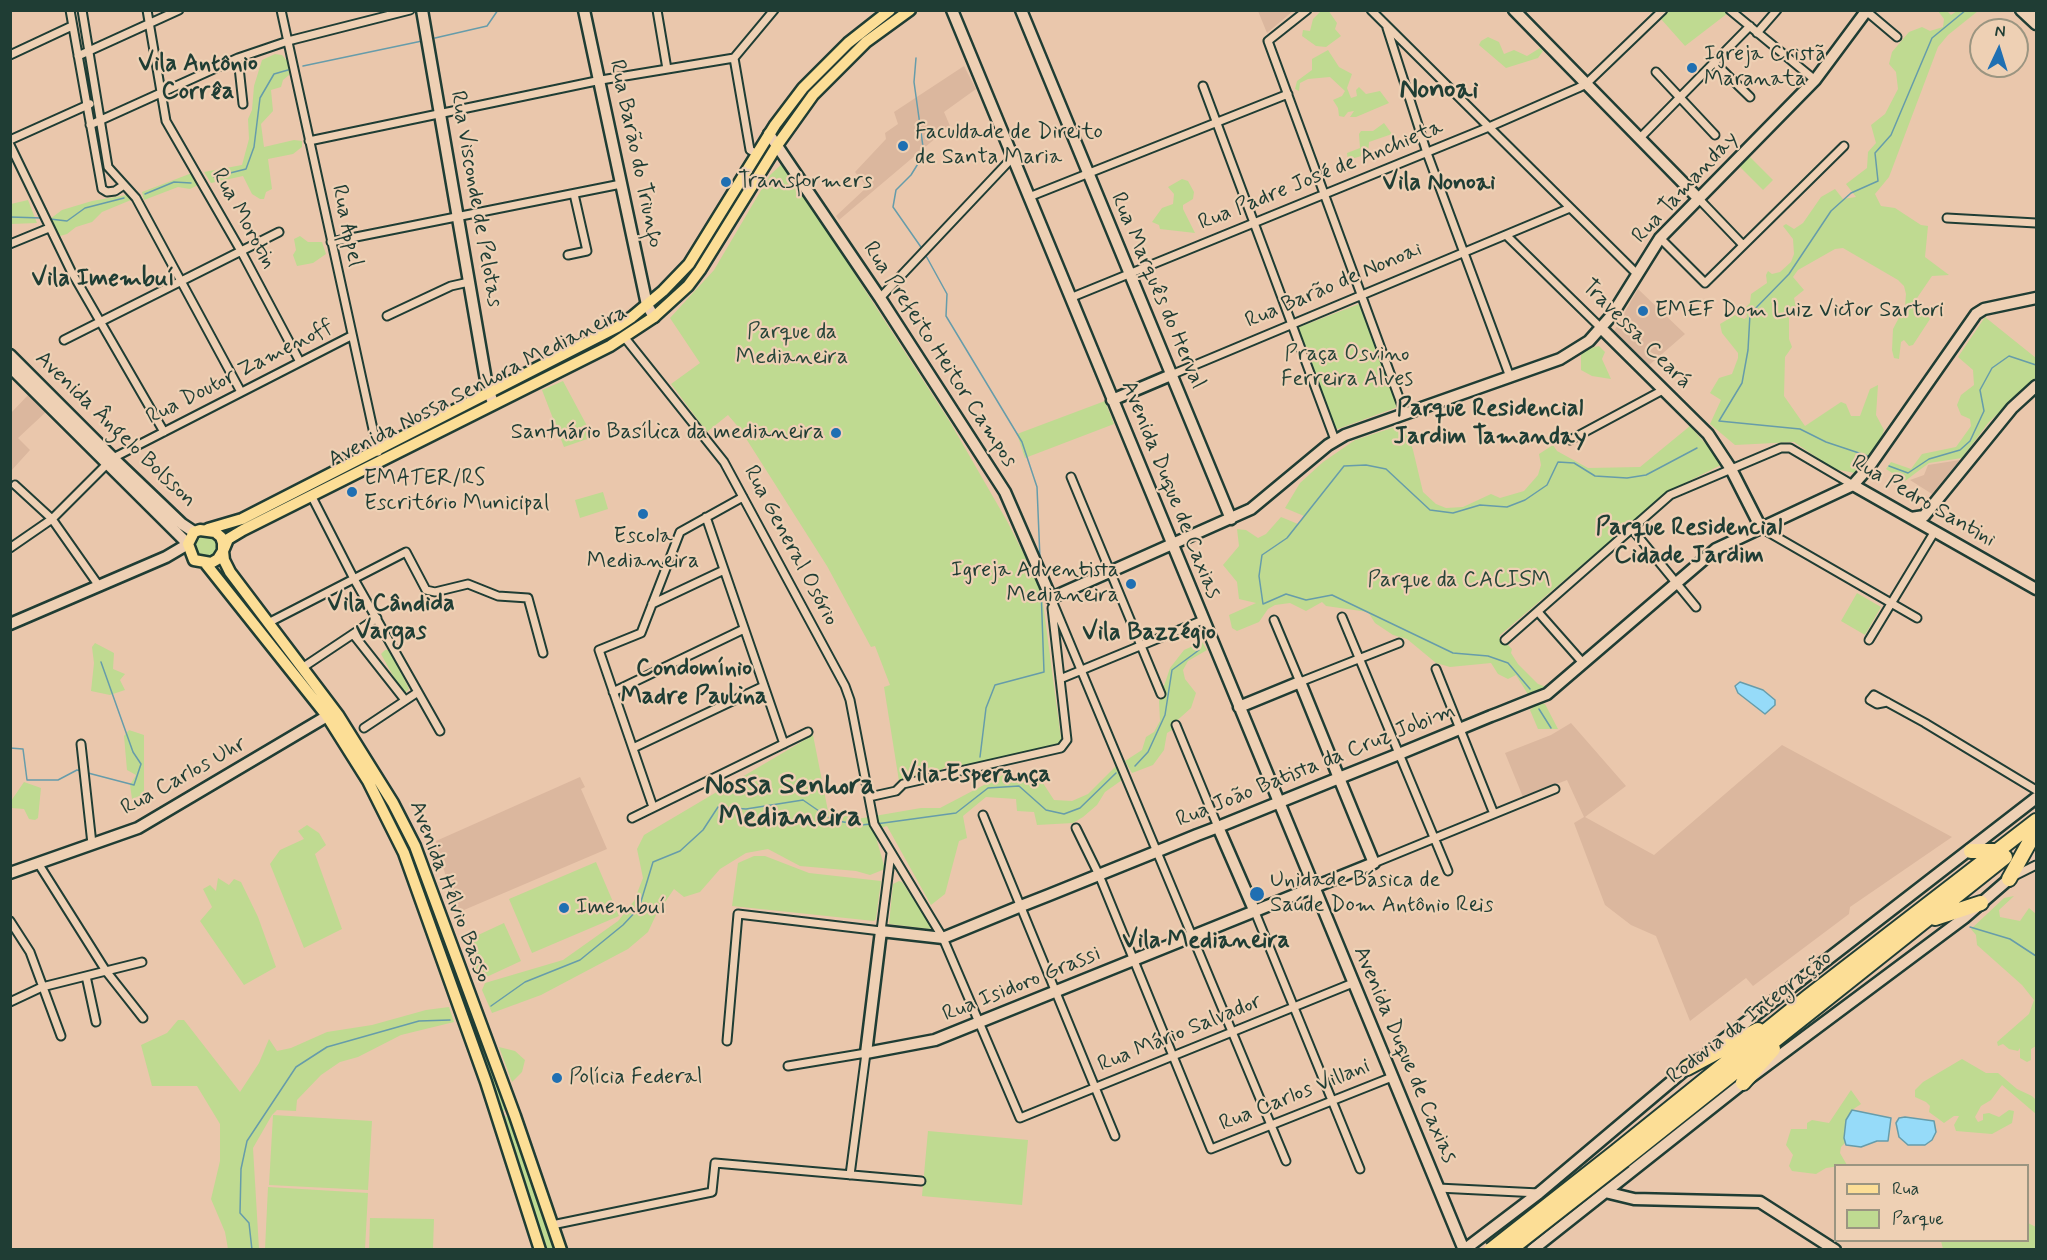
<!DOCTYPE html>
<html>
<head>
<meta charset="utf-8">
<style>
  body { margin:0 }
  #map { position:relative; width:2047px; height:1260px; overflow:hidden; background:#eac7ac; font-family:Mynerve,sans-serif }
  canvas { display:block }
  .frame { position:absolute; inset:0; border:12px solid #1f3d34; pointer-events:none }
  .legend { position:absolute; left:1834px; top:1164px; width:195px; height:78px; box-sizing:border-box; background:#eed0b4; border:2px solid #9b9581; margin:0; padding:8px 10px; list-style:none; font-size:18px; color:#1f3d34 }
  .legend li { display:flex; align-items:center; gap:12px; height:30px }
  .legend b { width:30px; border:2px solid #9b9581 }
  .north { position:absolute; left:1969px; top:18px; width:60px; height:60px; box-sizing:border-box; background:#eed0b4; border:2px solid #9b9581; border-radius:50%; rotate:4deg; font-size:16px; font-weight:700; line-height:24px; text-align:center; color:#1f3d34 }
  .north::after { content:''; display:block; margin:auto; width:21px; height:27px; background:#1f6fb2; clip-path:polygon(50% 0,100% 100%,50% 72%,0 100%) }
</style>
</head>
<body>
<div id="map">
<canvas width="2047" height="1260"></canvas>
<div class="frame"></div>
<ul class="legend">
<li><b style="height:8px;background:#fcde96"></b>Rua</li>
<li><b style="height:16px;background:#bfda91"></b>Parque</li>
</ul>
<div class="north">N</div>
</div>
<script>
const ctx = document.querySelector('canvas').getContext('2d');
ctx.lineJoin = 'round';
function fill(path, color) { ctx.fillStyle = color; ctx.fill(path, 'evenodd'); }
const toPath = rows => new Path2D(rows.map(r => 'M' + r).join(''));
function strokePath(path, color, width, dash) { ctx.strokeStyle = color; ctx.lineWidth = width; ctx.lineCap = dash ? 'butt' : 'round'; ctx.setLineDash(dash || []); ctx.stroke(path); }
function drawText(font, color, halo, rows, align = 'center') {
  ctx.font = font + ' Mynerve,sans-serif'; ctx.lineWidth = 4.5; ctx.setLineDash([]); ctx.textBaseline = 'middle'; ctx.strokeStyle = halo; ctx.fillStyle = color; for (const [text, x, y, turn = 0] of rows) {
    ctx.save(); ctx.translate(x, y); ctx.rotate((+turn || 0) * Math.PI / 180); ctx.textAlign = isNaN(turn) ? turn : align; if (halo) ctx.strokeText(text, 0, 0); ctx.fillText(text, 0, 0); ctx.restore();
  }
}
fill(toPath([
  [1258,11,1258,10,1293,11,1267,33],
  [964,66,976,89,944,112,950,126,839,220,836,216,867,187,855,172,886,139,885,133,898,124,894,112],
  [1638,289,1685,334,1647,367,1613,333],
  [29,394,47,411,18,438,30,450,11,471,11,413],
  [1960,460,1932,494,1910,480,1924,475,1928,465],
  [1571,723,1626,786,1585,817,1654,855,1782,745,1952,837,1850,907,1849,914,1753,986,1746,978,1690,1021,1656,936,1631,925,1605,905,1574,823,1584,817,1567,780,1523,797,1505,753,1551,735],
  [580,777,585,787,581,789,607,849,464,910,457,917,436,841]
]), '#dbb79e');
fill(toPath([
  [1328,10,1337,23,1335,29,1341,36,1326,47,1316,46,1302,36,1303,30,1310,31,1313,19,1320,12],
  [1670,10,1724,11,1728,13,1685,46,1661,19],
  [1938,11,1947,11,1951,15,1957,11,1978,11,1948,35,1938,47,1889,177,1875,194,1881,206,1895,208,1921,225,1928,226,1925,257,1949,275,1932,276,1917,298,1921,308,1930,319,1913,345,1909,346,1904,340,1901,342,1899,359,1894,358,1892,350,1893,329,1905,306,1906,294,1904,286,1898,280,1843,248,1835,249,1798,270,1793,277,1804,290,1794,298,1796,307,1789,317,1789,339,1792,347,1785,357,1784,396,1805,426,1841,402,1846,404,1851,416,1860,416,1870,389,1878,385,1876,415,1884,430,1880,442,1875,452,1855,473,1834,469,1794,442,1735,445,1710,424,1721,400,1710,393,1719,378,1732,374,1738,358,1738,353,1722,333,1720,324,1735,315,1744,319,1747,317,1745,308,1750,303,1751,294,1767,283,1766,275,1768,271,1772,274,1780,272,1791,262,1794,254,1793,239,1783,226,1786,224,1794,229,1803,223,1821,197,1835,189,1843,199,1856,197,1846,184,1867,168,1868,152,1876,143,1871,125,1885,114,1898,89,1896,72,1889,64,1892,52,1909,32,1922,27,1930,31,1943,27,1944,19],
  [1488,37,1499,42,1504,54,1514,50,1527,56,1540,48,1543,51,1538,58,1506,68,1479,45,1481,41],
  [1328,50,1339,67,1352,74,1347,88,1351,98,1357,96,1356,90,1359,87,1366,94,1380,91,1389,103,1356,117,1350,117,1354,111,1348,112,1344,117,1339,116,1338,108,1333,100,1342,96,1345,91,1330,77,1308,79,1300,83,1299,91,1295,89,1297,81,1312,70,1312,59],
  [275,54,282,55,288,62,289,75,283,80,281,87,271,90,273,111,261,124,264,147,294,140,302,141,302,147,293,154,268,159,272,189,266,192,264,199,260,199,252,194,243,176,211,183,204,172,242,165,249,139,248,119,252,110,254,86,262,60],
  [1384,123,1392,134,1369,142,1368,154,1348,160,1347,153,1360,148,1359,134,1361,131,1373,131],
  [1749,156,1773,180,1763,190,1739,166],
  [783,163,950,422,1007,521,1041,588,1062,746,950,770,945,767,938,772,899,781,884,687,890,685,875,646,871,647,827,566,740,429,728,415,707,432,671,384,700,363,670,318,714,270,770,175],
  [192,173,198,185,190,189,178,187,144,200,142,192],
  [1182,179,1188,181,1194,192,1193,199,1183,205,1183,209,1195,233,1160,229,1159,225,1152,222,1162,208,1173,204,1174,194,1168,187],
  [127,195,131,200,102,212,92,222,76,227,67,234,60,236,50,219,62,210,92,201],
  [28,200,37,223,11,224,11,204],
  [300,236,308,242,322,242,326,254,313,263,297,266,293,255,296,250,294,239],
  [1359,304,1398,407,1335,430,1297,328],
  [1985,317,2036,358,2036,382,2011,401,1989,422,1962,458,1929,463,1905,481,1886,469,1891,462,1911,469,1922,454,1956,447,1971,426,1970,419,1961,415,1957,405,1961,395,1974,385,1973,370,1958,357],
  [1599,346,1605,352,1602,359,1611,379,1592,376,1581,370,1581,355,1587,349],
  [563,381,593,437,564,447,542,390],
  [1105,401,1114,424,1025,458,1017,434],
  [1401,425,1406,429,1413,450,1423,492,1436,504,1446,508,1463,507,1491,494,1500,498,1524,491,1538,475,1541,465,1539,454,1553,445,1557,451,1588,468,1640,467,1690,426,1723,464,1667,492,1499,636,1512,649,1511,653,1518,664,1538,684,1549,688,1529,696,1516,675,1508,679,1498,674,1491,663,1450,667,1436,663,1407,639,1393,635,1375,623,1368,612,1326,606,1322,602,1306,611,1290,603,1275,605,1268,609,1259,622,1237,631,1232,628,1229,615,1256,603,1239,599,1237,582,1223,565,1239,546,1237,529,1246,530,1258,538,1266,534,1281,517,1298,524,1304,516,1285,508,1300,483,1323,462,1355,440],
  [603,492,608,509,580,518,575,500],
  '194 546a12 12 0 1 1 24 0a12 12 0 1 1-24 0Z',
  [1857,593,1881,607,1865,635,1841,621],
  [1202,642,1207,650,1188,661,1183,670,1185,679,1196,693,1191,708,1172,725,1172,730,1167,733,1164,750,1153,765,1132,773,1125,761,1142,750,1146,737,1154,732,1160,721,1159,701,1170,668,1184,650],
  [95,643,114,653,113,669,125,674,120,680,125,690,110,695,91,691,94,663,92,647],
  [385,650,390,650,409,689,406,692,402,692,381,654],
  [1539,703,1545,704,1558,729,1538,729,1530,710],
  [129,730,144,735,144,794,132,799,130,785,136,775,127,770,124,736],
  [813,735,828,811,857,819,921,808,940,808,1003,775,1041,780,1054,800,1072,801,1088,794,1117,765,1122,780,1105,792,1097,805,1083,817,1073,823,1037,825,1034,812,1017,811,1016,799,986,797,963,816,967,838,959,841,945,894,931,905,887,826,874,830,885,869,870,875,856,871,800,866,768,849,746,853,720,869,700,892,684,897,674,889,656,915,648,932,628,949,541,995,492,1013,482,990,485,983,563,960,618,921,634,901,643,878,637,849,644,835],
  [347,736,377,784,405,839,435,912,505,1110,502,1112,433,913,414,865],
  [24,782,41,788,38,818,35,820,29,819,24,809,11,808,11,801],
  [307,825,319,833,326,845,315,854,342,929,304,948,270,864,280,850,304,839,298,831],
  [754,856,765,856,809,873,881,881,876,919,874,921,732,906,738,863],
  [596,862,619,916,532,953,509,899],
  [218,878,229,885,234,879,241,882,258,917,276,967,244,985,200,921,212,907,203,889,210,885,216,891],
  [899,881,902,882,931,926,930,929,889,924,893,884],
  [2014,896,1999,910,2000,917,2020,921,2029,908,2036,914,2036,1046,2031,1049,2031,1060,2027,1062,2020,1058,2020,1048,2018,1051,2009,1049,2003,1044,1998,1046,1997,1042,2029,1014,2034,1000,2022,985,1977,945,1976,935,1971,929,2004,898],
  [504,923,521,961,480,980,463,942],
  [449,1007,454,1022,401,1035,358,1057,340,1062,321,1075,297,1100,296,1111,277,1110,272,1115,253,1148,259,1249,228,1249,225,1232,211,1199,220,1161,220,1124,197,1086,152,1086,141,1045,167,1033,178,1020,184,1020,240,1092,259,1063,269,1039,277,1051,291,1048,327,1032,372,1025,426,1010],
  [499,1047,515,1051,525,1060,522,1072,512,1082],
  [1962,1059,1986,1073,1998,1073,2017,1089,2032,1096,2036,1100,2036,1114,2002,1085,1991,1100,1981,1106,1975,1117,1978,1122,1983,1120,1983,1114,1989,1113,1999,1117,2009,1110,2014,1111,2012,1123,1992,1134,1956,1131,1954,1125,1959,1116,1954,1116,1944,1123,1929,1112,1930,1106,1926,1102,1915,1097,1915,1090,1923,1082],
  [1851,1090,1861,1104,1852,1110,1845,1143,1841,1147,1840,1153,1847,1165,1826,1168,1816,1174,1792,1171,1789,1166,1793,1155,1786,1145,1791,1129,1807,1129,1807,1123,1812,1120,1829,1123],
  [273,1115,372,1121,368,1190,269,1185],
  [505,1116,508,1117,532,1181,553,1249,547,1249,524,1184],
  [928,1131,1028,1140,1022,1205,922,1196],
  [268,1187,368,1193,365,1249,265,1249],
  [370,1218,434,1219,433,1249,369,1249],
  [2028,1223,2036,1227,2036,1249,1943,1249,1941,1241,2028,1240]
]), '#bfda91');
const water = toPath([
  [1740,682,1763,690,1775,700,1775,705,1765,714,1738,693,1735,686,1740,682],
  [1852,1110,1891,1118,1888,1141,1877,1141,1861,1147,1846,1145,1844,1138,1846,1120,1852,1110],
  [1905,1117,1934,1121,1936,1132,1932,1140,1925,1145,1908,1145,1899,1137,1896,1123,1899,1118,1905,1117]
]);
fill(water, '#96dbf9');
strokePath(water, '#669caa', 1.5);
strokePath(toPath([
  [435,38,487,26,498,10],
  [916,58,914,82,924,154,911,175,896,190,893,207,923,250],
  [303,66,422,41],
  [214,177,246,169,254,147,260,98,274,74,288,70],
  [145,194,174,182,191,183],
  [10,217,42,218],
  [50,219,67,221,85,208,124,198],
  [925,254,947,294,946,316,1022,442,1037,487,1040,559],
  [1868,456,1826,442,1800,429,1719,421,1742,383,1748,350,1750,314,1789,274,1831,211,1851,193,1878,181,1875,153,1891,135,1932,38,1966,10],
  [1889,466,1908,473,1929,459,1960,450,1970,441,1984,411,1980,390,1992,368,2009,356,2036,365],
  [1530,689,1508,663,1488,656,1453,653,1332,595,1306,600,1286,594,1263,604,1259,576,1262,555,1287,538,1344,466,1366,465,1386,469,1430,510,1453,513,1480,505,1507,507,1525,500,1547,485,1558,462,1574,463,1595,476,1627,478,1646,475,1697,448],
  [1539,709,1551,728],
  [10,748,23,749,27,780,58,780,77,770,81,771],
  [980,757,986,708,995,685,1044,672,1041,588],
  [1135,766,1148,752,1165,715,1172,670,1199,650],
  [88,773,134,785,141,764,133,752,101,662],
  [876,824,956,813,988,788,1019,786,1046,810,1064,814,1080,808,1116,773],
  [1970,927,2010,939,2036,956],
  [491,1006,525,982,580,960,623,925,639,908,653,862,680,851,703,830,718,807,746,809,803,800,832,820,861,825,871,824],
  [252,1250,249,1223,240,1213,241,1169,247,1141,296,1067,327,1047,419,1021,450,1020]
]), '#669caa', 1.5);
const street = toPath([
  [70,10,102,189,107,192,115,191,124,185],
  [82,10,108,167,136,198,241,392],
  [147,10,166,121,241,251,300,362],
  [281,10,378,452],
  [657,10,667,69],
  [1307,10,1268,41,1405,414],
  [1371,10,1637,274],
  [1730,10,1815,80],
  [1865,10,1897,37],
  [1387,28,1427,153,1510,377],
  [1757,33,1777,10],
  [10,55,72,26],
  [78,56,179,10],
  [238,58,243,104],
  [734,58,750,150,757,154],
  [1715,63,1750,97],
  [1656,72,1715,135],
  [1203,86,1335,440],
  [90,125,238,58,288,41,410,10],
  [1639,139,1750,26],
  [10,140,90,104],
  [309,141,601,80,734,58,774,10],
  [10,145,71,271,164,432],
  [1029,197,1288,94],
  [1699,199,1743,245],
  [1947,218,2036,223],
  [1506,235,1601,328],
  [1660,238,1705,283,1844,146],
  [331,242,621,184],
  [10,244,49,228],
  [568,255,587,251,574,194],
  [880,298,1013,157],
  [1070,298,1489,127,1578,88,1586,84,1663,10],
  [387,316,451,286,469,282],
  [625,338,724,462,845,686,850,700,874,824,943,938,1020,1118,1353,983],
  [64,340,279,232],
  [1171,375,1570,208],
  [1570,440,1663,390],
  [113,458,351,336],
  [1071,477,1161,694],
  [15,485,52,519,99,586],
  [311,495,354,579,440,731],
  [706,517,784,744],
  [1761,528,1917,618],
  [1632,529,1696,607],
  [10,548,52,519,106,465],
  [1051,598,1286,1161],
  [652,604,724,570],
  [1538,612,1583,663],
  [1342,617,1448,871],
  [1274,620,1300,682,1399,643],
  [268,623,406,552,426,590,435,592,468,584,498,596,528,598,543,653],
  [353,634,405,700],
  [1505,640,1670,495,1781,448,1790,448,1853,485],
  [1869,640,1935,531],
  [302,668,377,618],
  [1436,669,1494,814],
  [1060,679,1203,620],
  [613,692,744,629],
  [1887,702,1877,704,1870,700,1874,695,1927,724],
  [1925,723,2036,790],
  [1176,725,1218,827],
  [364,728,418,692],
  [81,744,92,844],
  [633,748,764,686],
  [869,797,896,791,903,784,1061,748,1067,740,1052,608],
  [653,807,599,650,641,633,680,532,743,497],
  [983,815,1115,1136],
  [632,818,808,732],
  [1076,828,1099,875,1211,1149,1392,1077],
  [38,863,106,971,143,1018],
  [1374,863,1555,789],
  [2014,876,2036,865],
  [1255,912,1360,1169],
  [10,921,30,952,61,1036],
  [86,976,96,1022],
  [10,1002,42,987,142,962],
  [727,1041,738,914,881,931,891,853],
  [788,1066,866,1053,850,1175],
  [1438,1188,1539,1193],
  [552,1225,712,1192,715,1163,921,1181]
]);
const secondary = toPath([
  [422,10,487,386,492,400],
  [584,10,647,305,654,317],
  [952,10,1464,1250],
  [1021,10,1231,519],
  [1514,10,1699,199],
  [2021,10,2036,24],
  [2034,10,2036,12],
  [769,134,880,298,1005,492,1051,598,1251,509,1328,445,1345,435,1560,359,1589,341,1612,315,1660,238,1815,80,1867,10],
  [1601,328,1708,434,1731,469,1761,528],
  [10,355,113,458,182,524,194,532],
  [10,367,188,544,166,557,10,624],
  [1112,400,1171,375],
  [1853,485,2036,589],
  [1911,518,1924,516,2012,408,2036,386],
  [1239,707,1300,682,1339,778,1355,817,1362,834,1374,863,935,1040,866,1053,881,931,943,938,1021,906,1049,895,1158,851,1197,835,1218,827,1339,778,1399,754,1491,716,1499,713,1534,699,1547,694,1716,549,1853,485,1869,467,1976,314,1984,309,2036,298],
  [1218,827,1255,912],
  [10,873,138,828,334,712],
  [1709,1051,2036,798],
  [1605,1192,1634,1199,1760,1202,1835,1250],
  [1464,1250,1539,1193,1692,1064],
  [1532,1250,1743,1083,1964,918,2009,879]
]);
const primary = toPath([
  [208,529,242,519,617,327,632,317,663,291,689,264,775,125,803,88,848,43,890,10],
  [206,564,327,716,368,781,404,853,486,1082,540,1250],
  [561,1250,515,1116,415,846,393,803,338,715,230,572,224,560,223,551,223,543,221,537,215,532,200,530,194,532,188,544,194,560,211,563,218,559,223,551,228,539,243,530,610,346,654,317,688,286,700,270,778,144,813,95,866,42,910,10]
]);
const highway = toPath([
  [1971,851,1999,851],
  [2009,879,2034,834],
  [1935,918,1981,903],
  [1687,1068,1758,1030],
  [1743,1083,1773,1049],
  [1618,1150,1808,997,2036,821],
  [1624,1160,2005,857]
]);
strokePath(street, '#1f3d34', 11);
strokePath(secondary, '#1f3d34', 15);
strokePath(primary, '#1f3d34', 15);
strokePath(highway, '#1f3d34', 18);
strokePath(street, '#eed0b4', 7);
strokePath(secondary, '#eed0b4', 10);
strokePath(primary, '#fcde96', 10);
strokePath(highway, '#fcde96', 14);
const highwayBridge = toPath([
  [1491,1250,1618,1150],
  [1509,1250,1624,1160]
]);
strokePath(highwayBridge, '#1f3d34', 18, []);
strokePath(highwayBridge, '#fcde96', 14);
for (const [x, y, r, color] of [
  [1692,68,6,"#1f6fb2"],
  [903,146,6,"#1f6fb2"],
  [726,182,6,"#1f6fb2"],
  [1643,311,6,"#1f6fb2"],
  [836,433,6,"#1f6fb2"],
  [352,492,6,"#1f6fb2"],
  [643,514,6,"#1f6fb2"],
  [1131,584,6,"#1f6fb2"],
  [1257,894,8,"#1f6fb2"],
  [564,908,6,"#1f6fb2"],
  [557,1078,6,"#1f6fb2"]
]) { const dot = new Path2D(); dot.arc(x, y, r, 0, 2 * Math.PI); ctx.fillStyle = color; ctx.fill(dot); strokePath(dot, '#eed0b4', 2); }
drawText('22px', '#1f3d34', '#eed0b4', [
  ["Igreja Cristã",1704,55],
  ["Maranata",1704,80],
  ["Faculdade de Direito",915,133],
  ["de Santa Maria",915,158],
  ["Transformers",738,182],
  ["EMEF Dom Luiz Victor Sartori",1655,311],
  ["Santuário Basílica da medianeira",824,433,"right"],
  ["EMATER/RS",364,479],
  ["Escritório Municipal",364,504],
  ["Escola",643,537,"center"],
  ["Medianeira",643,562,"center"],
  ["Igreja Adventista",1119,571,"right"],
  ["Medianeira",1119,596,"right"],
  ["Unidade Básica de",1270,881],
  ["Saúde Dom Antônio Reis",1270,906],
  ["Imembuí",576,908],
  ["Polícia Federal",569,1078]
], 'left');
drawText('22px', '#1f3d34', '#eed0b4', [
  ["Rua Barão do Triunfo",635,154,78],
  ["Rua Padre José de Anchieta",1321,176,-22],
  ["Rua Tamanday",1686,188,-47],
  ["Rua Visconde de Pelotas",475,199,80],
  ["Rua Morotin",243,219,61],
  ["Rua Appel",346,226,78],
  ["Rua Barão de Nonoai",1334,286,-23],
  ["Rua Marquês do Herval",1157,291,67],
  ["Travessa Ceará",1636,335,45],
  ["Rua Prefeito Heitor Campos",939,355,57],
  ["Rua Doutor Zamenoff",240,373,-27],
  ["Avenida Nossa Senhora Medianeira",478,387,-27],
  ["Avenida Ângelo Bolsson",115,430,44],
  ["Avenida Duque de Caxias",1170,490,68],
  ["Rua Pedro Santini",1923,502,30],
  ["Rua General Osório",790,546,62],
  ["Rua João Batista da Cruz Jobim",1316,766,-22],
  ["Rua Carlos Uhr",184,777,-29],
  ["Avenida Hélvio Basso",449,892,69],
  ["Rua Isidoro Grassi",1022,985,-22],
  ["Rodovia da Integração",1750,1018,-38],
  ["Rua Mário Salvador",1180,1034,-22],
  ["Avenida Duque de Caxias",1404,1055,67],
  ["Rua Carlos Villani",1295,1096,-22]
]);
drawText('22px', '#274539', '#eed0b4', [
  ["Parque da",792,333],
  ["Medianeira",792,358],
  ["Praça Osvino",1347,355],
  ["Ferreira Alves",1347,380],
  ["Parque da CACISM",1459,581]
]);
drawText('bold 24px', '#1f3d34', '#eed0b4', [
  ["Vila Antônio",198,65],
  ["Corrêa",198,93],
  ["Vila Nonoai",1439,184],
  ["Vila Imembuí",103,280],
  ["Parque Residencial",1490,410],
  ["Jardim Tamanday",1490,438],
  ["Parque Residencial",1689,529],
  ["Cidade Jardim",1689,557],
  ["Vila Cândida",391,605],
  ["Vargas",391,633],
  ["Vila Bazzégio",1149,634],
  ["Condomínio",694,670],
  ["Madre Paulina",694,698],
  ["Vila Esperança",976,776],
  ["Vila Medianeira",1206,942]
]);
drawText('bold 28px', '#1f3d34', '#eed0b4', [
  ["Nonoai",1439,91],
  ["Nossa Senhora",790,787],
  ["Medianeira",790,819]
]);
</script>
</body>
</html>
